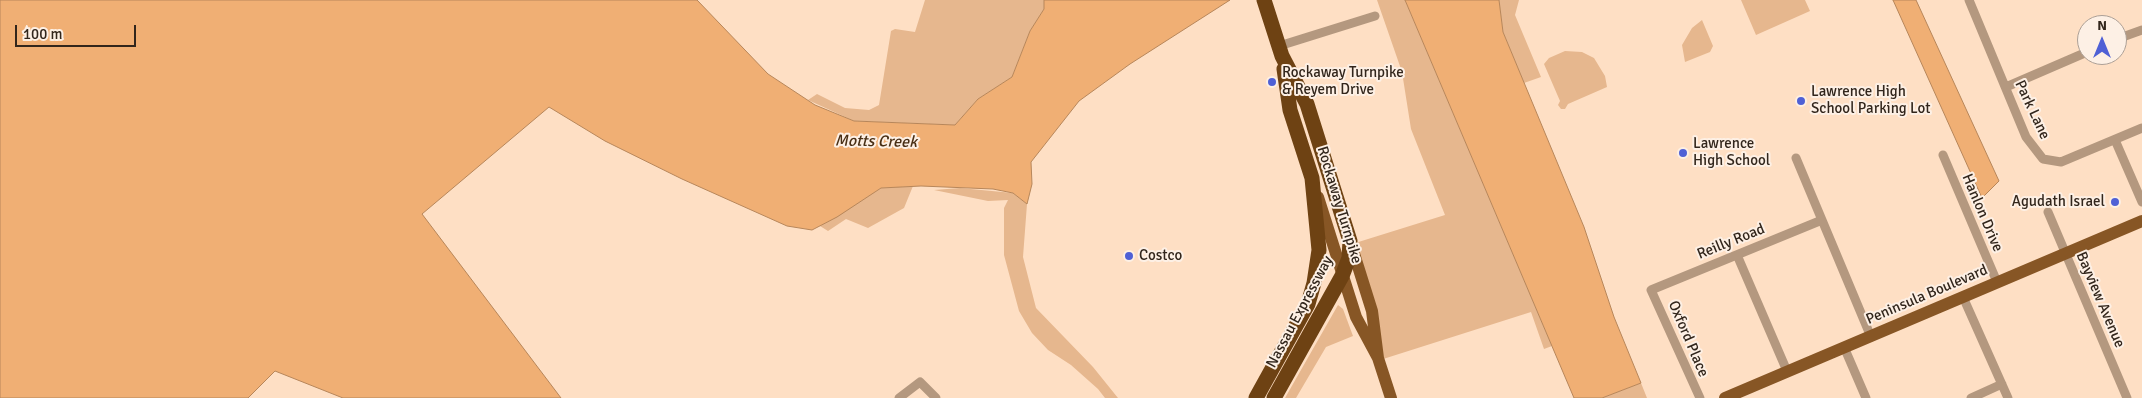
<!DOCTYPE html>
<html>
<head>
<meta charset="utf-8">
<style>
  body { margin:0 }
  #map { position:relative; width:2142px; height:398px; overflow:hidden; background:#fedfc4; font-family:Signika,sans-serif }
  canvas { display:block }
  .north { position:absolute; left:2077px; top:15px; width:50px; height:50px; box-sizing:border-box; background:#fdf0e5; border:1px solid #ac9f95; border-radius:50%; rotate:0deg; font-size:14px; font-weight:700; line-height:20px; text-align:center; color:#32261c }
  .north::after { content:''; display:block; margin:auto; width:18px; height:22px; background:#4f60d5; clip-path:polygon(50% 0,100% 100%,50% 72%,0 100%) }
  .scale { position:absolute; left:15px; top:25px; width:121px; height:22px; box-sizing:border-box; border:2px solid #32261c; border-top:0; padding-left:6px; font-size:15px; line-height:18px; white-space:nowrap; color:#32261c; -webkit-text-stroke:4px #fdf0e5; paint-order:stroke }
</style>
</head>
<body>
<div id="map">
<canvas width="2142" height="398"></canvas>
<div class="north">N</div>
<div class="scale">100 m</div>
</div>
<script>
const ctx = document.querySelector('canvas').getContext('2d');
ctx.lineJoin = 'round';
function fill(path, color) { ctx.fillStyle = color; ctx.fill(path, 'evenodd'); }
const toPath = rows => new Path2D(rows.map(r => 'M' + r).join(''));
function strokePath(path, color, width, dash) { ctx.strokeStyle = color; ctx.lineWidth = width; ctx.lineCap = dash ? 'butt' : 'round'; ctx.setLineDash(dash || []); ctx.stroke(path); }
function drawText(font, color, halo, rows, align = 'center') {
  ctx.font = font + ' Signika,sans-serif'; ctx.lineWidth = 4; ctx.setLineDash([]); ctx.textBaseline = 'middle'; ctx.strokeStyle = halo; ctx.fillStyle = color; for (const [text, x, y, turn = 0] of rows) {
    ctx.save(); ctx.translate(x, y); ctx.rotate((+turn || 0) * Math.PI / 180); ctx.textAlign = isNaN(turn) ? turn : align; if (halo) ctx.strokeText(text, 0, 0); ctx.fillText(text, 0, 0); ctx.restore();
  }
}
fill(toPath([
  [925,0,1044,0,1044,9,1030,31,1012,77,978,99,955,125,854,121,808,100,817,94,845,108,869,110,879,105,891,31,895,29,915,32],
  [1377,0,1405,0,1552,346,1544,349,1531,312,1380,360,1352,244,1445,215,1411,129,1402,72],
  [1499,0,1519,0,1515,15,1541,77,1524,83,1503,32],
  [1741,0,1805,0,1810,11,1756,35],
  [1702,20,1713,46,1710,52,1685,62,1682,45,1692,28],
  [1565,51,1582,52,1594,58,1605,76,1607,87,1568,104,1565,109,1561,109,1558,105,1560,101,1544,64,1549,58],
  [913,186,904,208,868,228,846,219,828,231,820,226,881,188],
  [960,188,1013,193,1027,204,1023,257,1036,308,1093,367,1118,398,1105,398,1098,389,1071,365,1048,350,1032,333,1019,311,1004,255,1004,208,1008,200,988,201,934,190],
  [1338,305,1343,309,1353,336,1326,347,1296,398,1285,398],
  [1641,383,1647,398,1602,398]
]), '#e6b78e');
const water = toPath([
  [0,0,697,0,768,74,815,105,854,121,955,125,978,99,1012,77,1030,31,1044,9,1044,0,1230,0,1130,64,1079,101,1031,162,1032,184,1027,204,1013,193,993,189,921,186,881,188,837,217,812,230,787,226,682,179,605,141,549,107,422,214,561,398,343,398,275,371,248,398,0,398,0,0],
  [1405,0,1499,0,1503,32,1584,227,1614,317,1641,383,1602,398,1574,398,1405,0],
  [1893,0,1916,0,1999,181,1982,198,1893,0]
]);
fill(water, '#f0af74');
strokePath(water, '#b7865a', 1);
strokePath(toPath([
  [1969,0,2026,137,2043,159,2061,162,2142,128],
  [2117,39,2142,30],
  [1279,46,1375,16],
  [2006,87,2087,52],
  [2115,140,2142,202],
  [1943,155,1997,282],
  [1796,158,1871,337],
  [2048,212,2127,398],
  [1737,255,1787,371],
  [1963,297,2008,398],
  [1844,347,1866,398],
  [899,398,920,382,936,398],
  [1700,398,1651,290,1822,220],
  [1971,398,2002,384]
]), '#b4987f', 9);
strokePath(toPath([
  [1318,197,1356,317,1378,358],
  [1351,244,1372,311,1378,358,1391,398],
  [1725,398,2142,221]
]), '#875625', 12);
strokePath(toPath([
  [1264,0,1282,56,1307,104,1350,241,1349,258,1342,276,1274,398],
  [1256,398,1308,304,1314,283,1319,250,1312,178,1290,110,1284,69]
]), '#6e4213', 15);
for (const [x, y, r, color] of [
  [1272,82,5,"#4f60d5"],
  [1801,101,5,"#4f60d5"],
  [1683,153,5,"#4f60d5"],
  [2115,202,5,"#4f60d5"],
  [1129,256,5,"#4f60d5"]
]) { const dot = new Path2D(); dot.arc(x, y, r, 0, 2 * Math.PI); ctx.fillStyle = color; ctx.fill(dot); strokePath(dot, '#fdf0e5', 2); }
drawText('15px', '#32261c', '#fdf0e5', [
  ["Rockaway Turnpike",1282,73],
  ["& Reyem Drive",1282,90],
  ["Lawrence High",1811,92],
  ["School Parking Lot",1811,109],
  ["Lawrence",1693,144],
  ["High School",1693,161],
  ["Agudath Israel",2105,202,"right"],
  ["Costco",1139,256]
], 'left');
drawText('15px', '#32261c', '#fdf0e5', [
  ["Park Lane",2032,110,65],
  ["Rockaway Turnpike",1339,205,73],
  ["Hanlon Drive",1982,213,67],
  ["Reilly Road",1731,242,-22],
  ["Peninsula Boulevard",1927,295,-23],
  ["Bayview Avenue",2100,300,67],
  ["Nassau Expressway",1300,312,-62],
  ["Oxford Place",1688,339,67]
]);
drawText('italic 16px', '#492f15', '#fdf0e5', [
  ["Motts Creek",876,142,1]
]);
</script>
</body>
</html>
